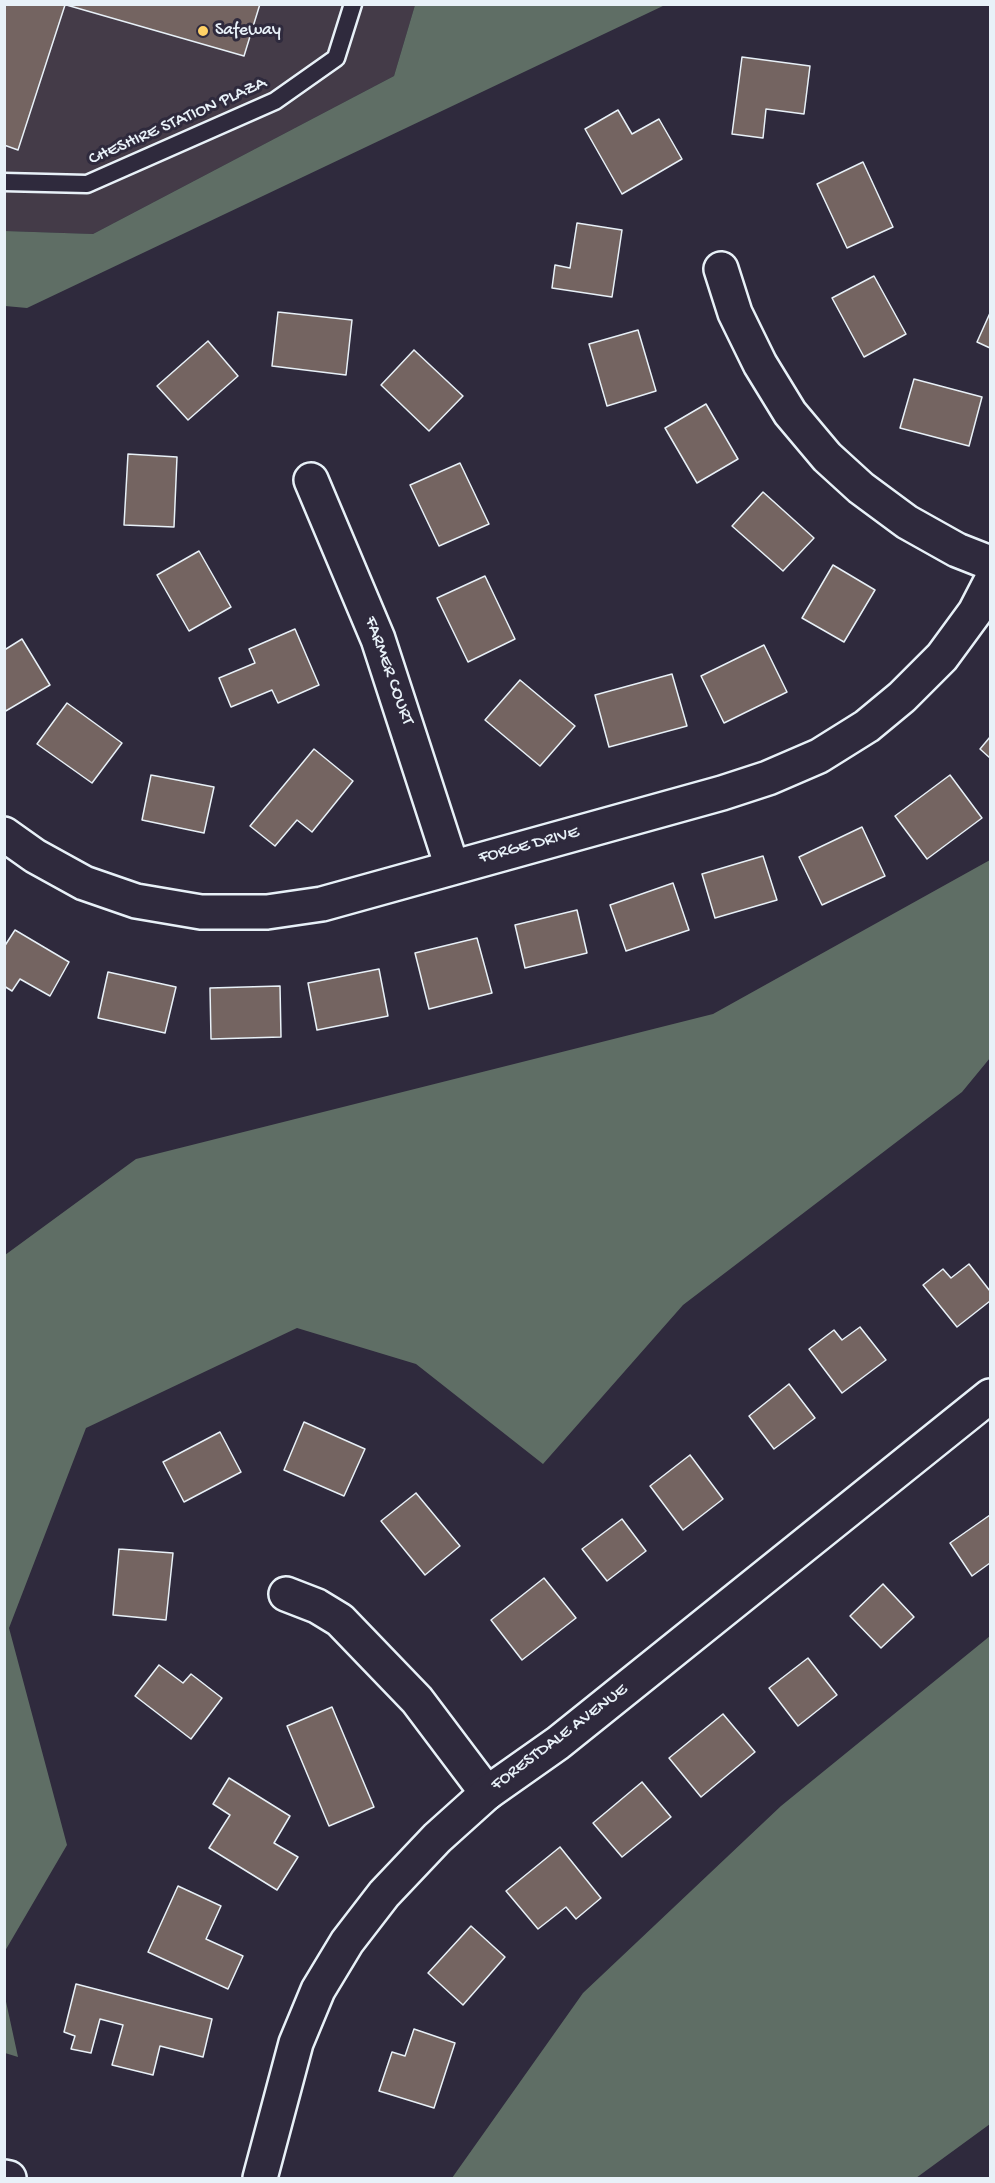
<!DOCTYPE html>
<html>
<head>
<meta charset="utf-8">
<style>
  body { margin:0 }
  #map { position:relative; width:995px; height:2183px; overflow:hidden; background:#2f2a3d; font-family:"Gochi Hand",sans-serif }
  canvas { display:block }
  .frame { position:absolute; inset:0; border:6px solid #e8f1f8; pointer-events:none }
</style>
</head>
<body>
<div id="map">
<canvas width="995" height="2183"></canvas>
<div class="frame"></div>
</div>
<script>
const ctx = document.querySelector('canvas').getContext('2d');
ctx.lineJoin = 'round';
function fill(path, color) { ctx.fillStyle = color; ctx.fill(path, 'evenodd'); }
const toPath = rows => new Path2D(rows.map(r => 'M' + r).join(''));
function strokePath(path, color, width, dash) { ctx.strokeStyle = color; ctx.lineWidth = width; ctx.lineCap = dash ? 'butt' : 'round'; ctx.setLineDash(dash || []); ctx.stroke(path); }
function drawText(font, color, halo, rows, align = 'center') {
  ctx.font = font + ' "Gochi Hand",sans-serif'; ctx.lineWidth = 6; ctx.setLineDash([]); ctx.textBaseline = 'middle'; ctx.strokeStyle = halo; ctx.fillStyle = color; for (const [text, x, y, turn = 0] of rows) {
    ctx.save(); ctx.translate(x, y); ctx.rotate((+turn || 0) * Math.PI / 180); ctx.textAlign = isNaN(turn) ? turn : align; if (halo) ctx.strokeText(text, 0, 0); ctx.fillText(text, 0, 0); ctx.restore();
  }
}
fill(toPath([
  [5,5,415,5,394,76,93,234,5,231]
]), '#443b48');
fill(toPath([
  [415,5,665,5,27,308,5,306,5,231,93,234,394,76],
  [990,860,990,1058,962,1092,683,1305,543,1464,416,1364,297,1328,86,1428,9,1628,67,1845,5,1951,5,1255,136,1159,713,1014],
  [990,1636,990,2124,916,2178,452,2178,583,1993,781,1806],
  [5,1997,18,2057,5,2053]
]), '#5f6e65');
const building = toPath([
  [4,4,65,5,18,150,4,145,4,4],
  [63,4,260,4,244,56,63,4],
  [742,57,810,66,804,114,766,109,763,138,732,134,742,57],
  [618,110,632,134,659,119,682,159,622,194,585,129,618,110],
  [863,162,893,227,847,248,817,184,863,162],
  [577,223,622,230,612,297,552,288,555,265,570,268,577,223],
  [874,276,906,334,864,357,832,298,874,276],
  [278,312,352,320,346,375,272,366,278,312],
  [990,313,990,348,977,342,990,313],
  [638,330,656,391,607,406,589,344,638,330],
  [208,341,238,376,188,420,157,386,208,341],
  [414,350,463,396,429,431,381,385,414,350],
  [914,379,982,397,969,446,900,428,914,379],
  [706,404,738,459,697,483,665,428,706,404],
  [128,454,177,457,174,527,124,525,128,454],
  [460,463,489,524,439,546,410,485,460,463],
  [763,492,814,538,783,571,732,526,763,492],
  [199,551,231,607,189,631,157,575,199,551],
  [833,565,875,590,844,642,802,618,833,565],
  [485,576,515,639,468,662,437,598,485,576],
  [295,629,319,685,278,703,272,690,231,707,219,678,255,663,249,649,295,629],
  [22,639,50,685,4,712,4,647,6,649,22,639],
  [764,645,787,692,724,723,701,676,764,645],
  [672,674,687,726,609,747,595,695,672,674],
  [520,680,575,726,540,766,485,720,520,680],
  [67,703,122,743,92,783,37,744,67,703],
  [990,737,990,758,980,749,990,737],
  [314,749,353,781,312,832,297,820,275,846,250,826,314,749],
  [151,775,214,787,204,833,142,820,151,775],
  [950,775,982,818,927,859,895,816,950,775],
  [862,827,885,876,822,905,799,857,862,827],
  [763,856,777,900,715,918,702,874,763,856],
  [673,883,689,930,626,951,610,905,673,883],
  [577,910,587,953,525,968,515,925,577,910],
  [15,930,69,962,50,996,20,979,12,991,4,986,4,947,15,930],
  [477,938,492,993,429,1009,415,953,477,938],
  [379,969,388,1016,317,1030,308,983,379,969],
  [108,972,176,987,165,1033,98,1018,108,972],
  [280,986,281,1037,211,1039,210,988,280,986],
  [969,1264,990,1291,990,1301,957,1327,923,1285,943,1269,951,1278,969,1264],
  [860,1327,886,1360,842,1393,809,1349,834,1330,842,1340,860,1327],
  [789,1384,815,1418,774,1449,749,1416,789,1384],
  [304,1422,365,1449,344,1496,284,1470,304,1422],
  [220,1432,241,1472,184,1502,163,1462,220,1432],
  [690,1455,723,1499,683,1530,650,1486,690,1455],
  [416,1493,460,1546,425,1575,381,1521,416,1493],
  [990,1515,990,1563,972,1576,950,1543,990,1515],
  [622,1519,646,1551,607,1581,582,1549,622,1519],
  [119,1549,173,1553,166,1620,113,1615,119,1549],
  [544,1578,576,1618,522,1660,491,1620,544,1578],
  [883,1584,914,1617,881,1648,850,1616,883,1584],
  [808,1658,837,1695,798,1726,769,1688,808,1658],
  [159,1665,183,1683,191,1674,222,1698,191,1739,135,1696,159,1665],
  [332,1707,374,1807,329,1826,287,1726,332,1707],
  [723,1714,755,1752,701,1797,669,1758,723,1714],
  [229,1778,290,1816,274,1843,298,1857,277,1890,209,1848,230,1815,213,1804,229,1778],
  [642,1782,671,1817,622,1857,593,1823,642,1782],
  [560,1847,601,1898,576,1919,566,1907,538,1929,506,1891,560,1847],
  [178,1886,221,1906,206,1939,243,1956,228,1989,148,1952,178,1886],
  [471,1926,505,1957,463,2005,428,1973,471,1926],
  [76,1984,212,2019,203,2057,160,2046,153,2075,112,2065,123,2025,100,2019,91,2053,71,2049,75,2036,64,2032,76,1984],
  [414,2029,455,2043,434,2108,379,2091,392,2052,405,2056,414,2029]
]);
fill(building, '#746461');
strokePath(building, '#e8f1f8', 1.5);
const lane = toPath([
  [4,182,87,184,275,101,336,58,353,4]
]);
const street = toPath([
  [721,269,735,313,760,364,790,413,827,457,861,488,907,522,957,550,990,563],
  [311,480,378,639,452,867],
  [4,834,35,856,84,883,136,901,201,912,267,912,322,904,722,793,768,778,819,756,867,726,902,697,942,657,975,612,990,583],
  [286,1594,317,1606,340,1620,417,1700,487,1793]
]);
const secondary = toPath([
  [260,2178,296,2043,318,1990,347,1942,384,1894,437,1838,487,1793,558,1743,990,1396]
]);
const primary = toPath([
  [4,2177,9,2178]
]);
strokePath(lane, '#e8f1f8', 21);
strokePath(street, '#e8f1f8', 38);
strokePath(secondary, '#e8f1f8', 38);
strokePath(primary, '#e8f1f8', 38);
strokePath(lane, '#2f2a3d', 16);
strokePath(street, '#2f2a3d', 33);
strokePath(secondary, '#2f2a3d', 33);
strokePath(primary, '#2f2a3d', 33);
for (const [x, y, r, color] of [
  [203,31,6,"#ffd166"]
]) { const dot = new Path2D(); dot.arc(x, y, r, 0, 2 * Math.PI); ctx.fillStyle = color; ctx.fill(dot); strokePath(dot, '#2f2a3d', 2); }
drawText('18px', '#e8f1f8', '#2f2a3d', [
  ["Safeway",215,31]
], 'left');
drawText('18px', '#e8f1f8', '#2f2a3d', [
  ["CHESHIRE STATION PLAZA",178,122,-24],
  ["FARMER COURT",388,671,70],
  ["FORGE DRIVE",529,846,-15],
  ["FORESTDALE AVENUE",560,1738,-37]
]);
</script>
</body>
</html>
